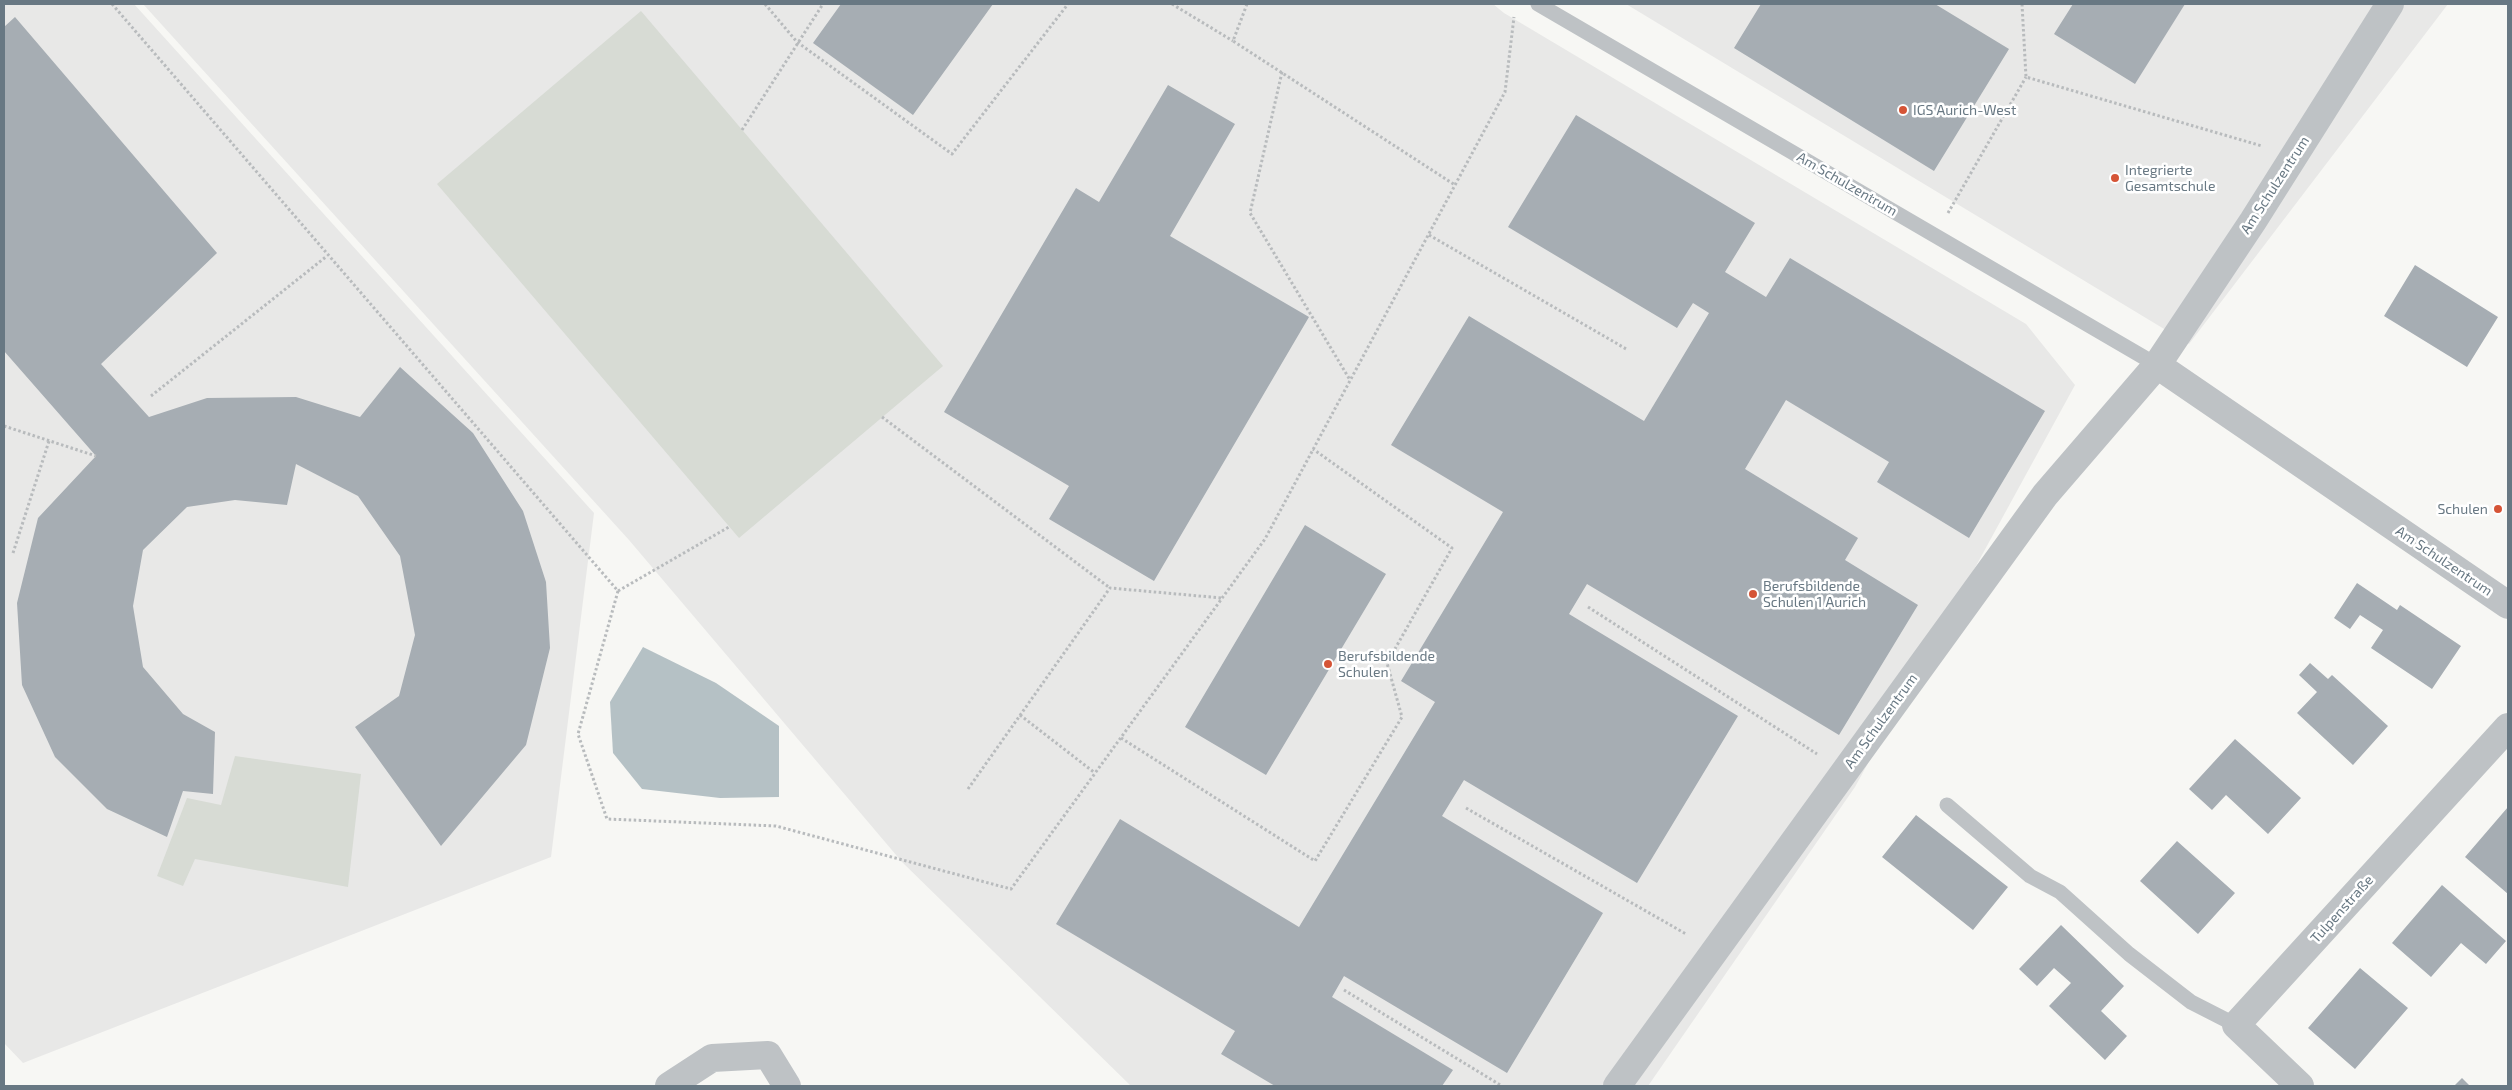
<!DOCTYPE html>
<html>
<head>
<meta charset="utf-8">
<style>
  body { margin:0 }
  #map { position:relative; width:2512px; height:1090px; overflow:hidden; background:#f7f7f4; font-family:"Exo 2",sans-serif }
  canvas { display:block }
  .frame { position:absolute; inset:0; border:5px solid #687883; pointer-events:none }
</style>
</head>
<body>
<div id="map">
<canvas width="2512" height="1090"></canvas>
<div class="frame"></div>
</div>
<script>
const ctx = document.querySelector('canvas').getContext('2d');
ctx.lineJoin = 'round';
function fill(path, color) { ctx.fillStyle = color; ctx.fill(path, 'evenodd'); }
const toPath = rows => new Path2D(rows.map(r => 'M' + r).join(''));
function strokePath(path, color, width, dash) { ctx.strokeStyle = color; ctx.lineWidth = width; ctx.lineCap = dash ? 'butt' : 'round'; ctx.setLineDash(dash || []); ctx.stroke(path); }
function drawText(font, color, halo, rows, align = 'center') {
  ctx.font = font + ' "Exo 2",sans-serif'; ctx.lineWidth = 5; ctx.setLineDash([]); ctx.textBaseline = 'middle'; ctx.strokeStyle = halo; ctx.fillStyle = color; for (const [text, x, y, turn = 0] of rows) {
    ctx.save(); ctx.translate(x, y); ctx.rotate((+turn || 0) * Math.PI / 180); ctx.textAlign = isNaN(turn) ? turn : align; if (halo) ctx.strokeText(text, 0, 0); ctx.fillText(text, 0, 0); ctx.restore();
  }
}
fill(toPath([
  [4,4,134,4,594,513,551,857,23,1063,4,1043],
  [143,4,1493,4,1504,13,2026,324,2075,385,1855,787,1648,1086,1131,1086,902,862,629,540],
  [1626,4,2448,4,2189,344]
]), '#e8e8e7');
fill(toPath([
  [641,11,943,366,739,538,437,184],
  [235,756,361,774,348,887,195,859,183,886,157,876,187,798,221,805]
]), '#d7dbd4');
fill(toPath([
  [643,647,716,683,779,726,779,797,720,798,642,789,613,753,610,702]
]), '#b5c1c5');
fill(toPath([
  [841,4,993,4,913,115,813,43],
  [1761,4,1935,4,2009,49,1934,171,1734,48],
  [2073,4,2185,4,2135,84,2054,34],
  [15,17,217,253,101,364,149,417,207,398,296,397,360,417,400,367,473,433,523,511,546,582,550,648,526,745,441,846,355,727,399,696,415,635,400,556,358,496,296,464,287,505,235,500,187,507,143,550,133,606,143,667,183,714,215,732,213,794,183,791,167,837,107,809,55,757,22,685,17,603,38,518,96,456,4,351,4,27],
  [1168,85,1235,124,1170,236,1309,317,1154,581,1049,519,1069,486,944,412,1076,188,1099,202],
  [1576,115,1755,223,1725,272,1766,297,1790,258,2045,411,1969,538,1877,482,1889,462,1786,400,1745,469,1858,538,1845,560,1918,605,1839,735,1587,584,1569,614,1738,716,1637,883,1464,780,1442,816,1603,913,1507,1073,1344,976,1332,997,1453,1070,1442,1086,1275,1086,1221,1054,1235,1031,1056,924,1120,819,1299,927,1435,702,1401,681,1503,512,1391,445,1469,316,1644,421,1709,313,1693,303,1677,328,1508,227],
  [2415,265,2498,317,2467,367,2384,316],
  [1305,525,1386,574,1266,775,1185,727],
  [2357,583,2397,610,2400,605,2461,646,2432,689,2371,648,2383,630,2360,615,2350,629,2334,618],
  [2310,663,2328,679,2332,675,2388,726,2353,765,2297,713,2317,692,2299,675],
  [2235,739,2301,798,2268,834,2226,795,2212,810,2189,789],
  [2508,807,2508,894,2465,857],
  [1916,815,2008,887,1973,930,1882,857],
  [2177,841,2235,893,2198,934,2140,881],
  [2442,885,2506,941,2486,964,2461,943,2431,977,2392,943],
  [2061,925,2124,986,2101,1011,2127,1036,2105,1060,2049,1006,2071,983,2054,968,2037,986,2019,969],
  [2360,968,2408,1008,2355,1069,2308,1028],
  [2462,1078,2470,1086,2454,1086]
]), '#a6adb3');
strokePath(toPath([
  [112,4,618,591,578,734,607,819,776,826,1011,889,1265,539,1505,92,1514,17],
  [765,4,797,42,952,154,1068,4],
  [1172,4,1233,41],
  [1247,4,1233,41,1455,185],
  [2022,4,2026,77,2262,146],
  [1282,72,1250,213,1350,380],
  [742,130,823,4],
  [1948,213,2026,77],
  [1429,235,1628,350],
  [151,396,327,256],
  [882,417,1110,588],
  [4,426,96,456],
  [13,553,49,441],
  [618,591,729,527],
  [1588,607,1817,754],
  [1020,715,1095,773],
  [1121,738,1315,861,1402,717,1387,663,1452,548,1313,449],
  [968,789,1110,588,1222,598],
  [1466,808,1686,934],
  [1344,990,1502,1086]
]), '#b8bbbd', 3, [2.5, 2.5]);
strokePath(toPath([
  [1538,4,2157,365],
  [1947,805,2030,876,2060,892,2129,954,2191,1002,2236,1025]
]), '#bec2c5', 15);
strokePath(toPath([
  [2157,365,2253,221,2390,4],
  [669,1086,712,1058,768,1055,787,1086],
  [1617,1086,2045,495,2157,365,2508,605],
  [2300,1086,2236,1025,2508,727]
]), '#bec2c5', 28);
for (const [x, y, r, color] of [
  [1903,110,5,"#d55436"],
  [2115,178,5,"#d55436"],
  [2498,509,5,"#d55436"],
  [1753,594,5,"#d55436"],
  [1328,664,5,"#d55436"]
]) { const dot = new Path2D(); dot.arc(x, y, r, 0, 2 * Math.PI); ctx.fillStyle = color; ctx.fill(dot); strokePath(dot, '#fff', 2); }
drawText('14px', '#687883', '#fff', [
  ["IGS Aurich-West",1913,110],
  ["Integrierte",2125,170],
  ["Gesamtschule",2125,186],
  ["Schulen",2488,509,"right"],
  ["Berufsbildende",1763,586],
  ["Schulen 1 Aurich",1763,602],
  ["Berufsbildende",1338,656],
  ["Schulen",1338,672]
], 'left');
drawText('14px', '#687883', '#fff', [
  ["Am Schulzentrum",1847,184,30],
  ["Am Schulzentrum",2275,185,-57],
  ["Am Schulzentrum",2444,561,34],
  ["Am Schulzentrum",1881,721,-54],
  ["Tulpenstraße",2342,909,-48]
]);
</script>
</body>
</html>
